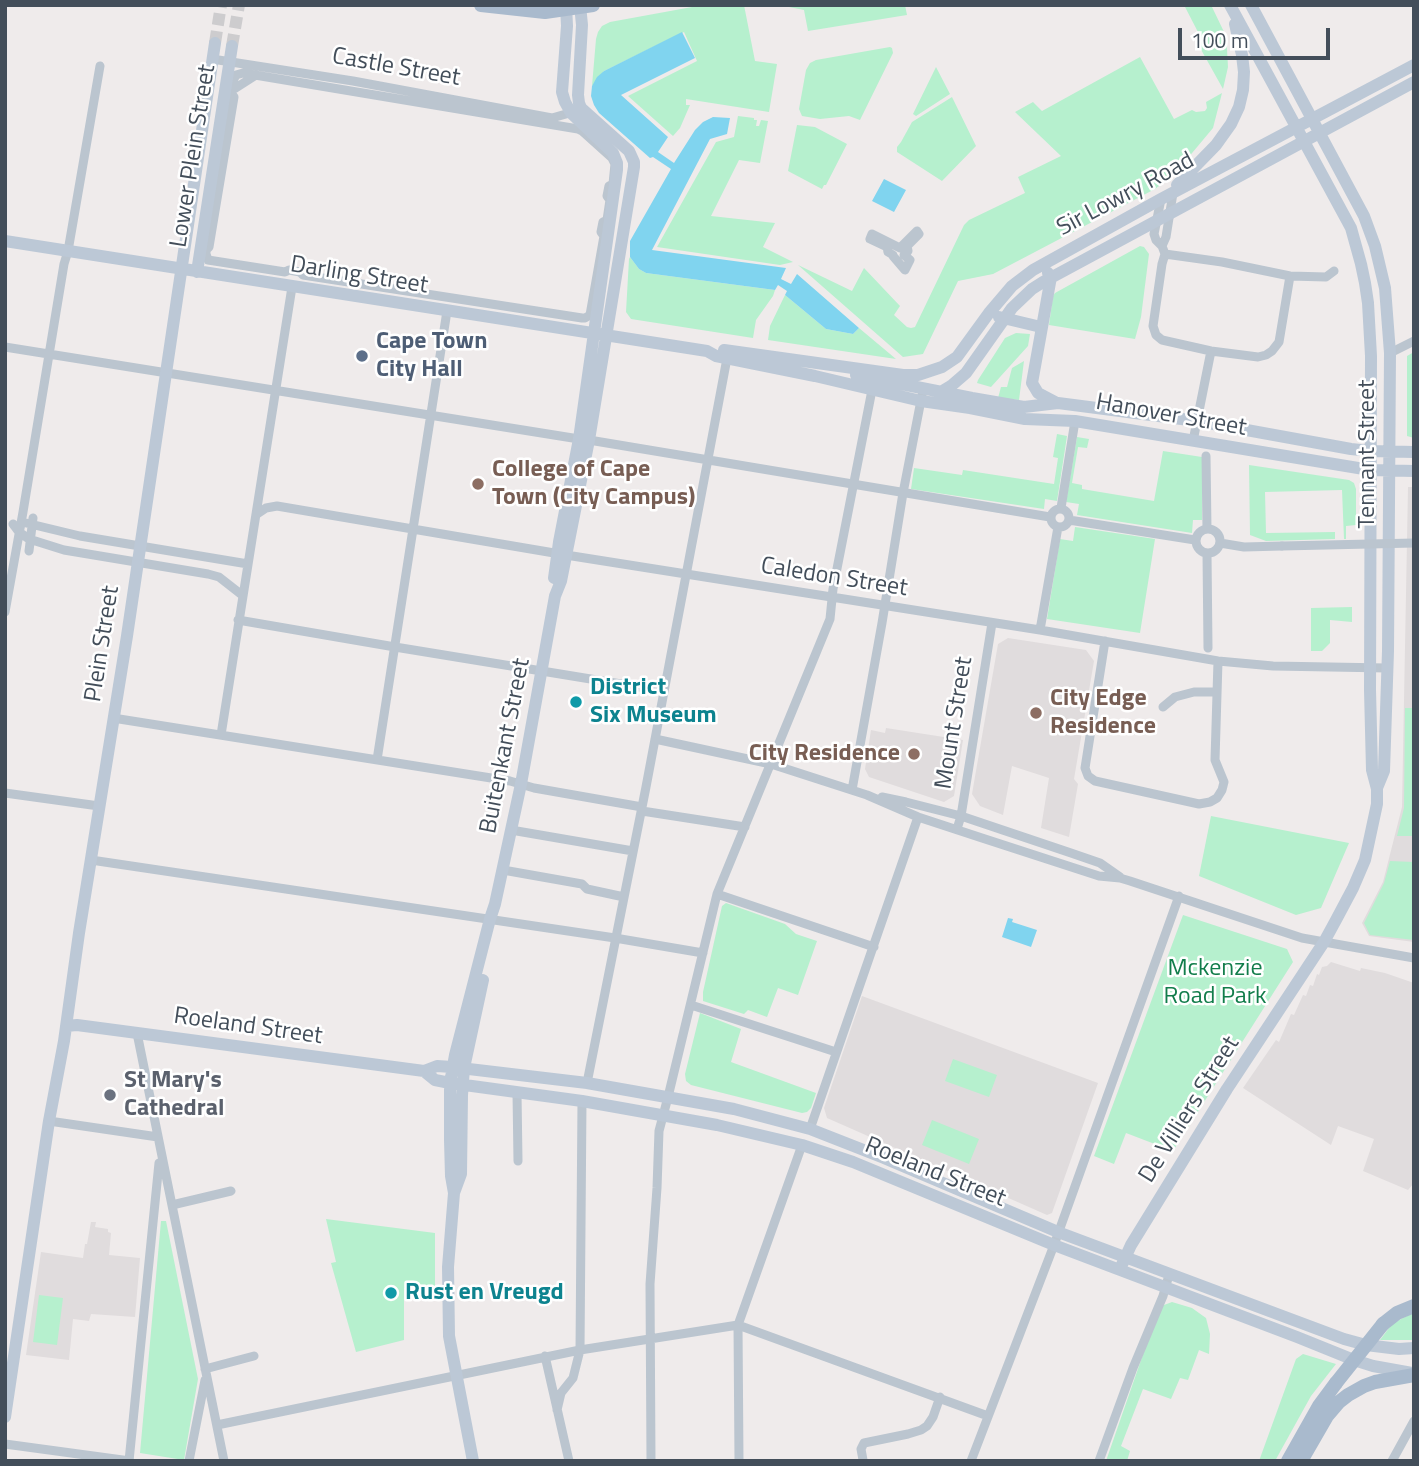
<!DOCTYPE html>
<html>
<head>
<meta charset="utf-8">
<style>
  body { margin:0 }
  #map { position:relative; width:1419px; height:1466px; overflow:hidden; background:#efebeb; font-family:"Titillium Web",sans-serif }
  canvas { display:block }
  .frame { position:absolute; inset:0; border:7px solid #434e5a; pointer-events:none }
  .scale { position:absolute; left:1178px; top:28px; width:152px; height:32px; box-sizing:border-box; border:4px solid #434e5a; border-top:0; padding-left:9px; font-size:21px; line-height:24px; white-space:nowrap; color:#434e5a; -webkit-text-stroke:5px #fff; paint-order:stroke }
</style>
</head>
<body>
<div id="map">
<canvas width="1419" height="1466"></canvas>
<div class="frame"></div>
<div class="scale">100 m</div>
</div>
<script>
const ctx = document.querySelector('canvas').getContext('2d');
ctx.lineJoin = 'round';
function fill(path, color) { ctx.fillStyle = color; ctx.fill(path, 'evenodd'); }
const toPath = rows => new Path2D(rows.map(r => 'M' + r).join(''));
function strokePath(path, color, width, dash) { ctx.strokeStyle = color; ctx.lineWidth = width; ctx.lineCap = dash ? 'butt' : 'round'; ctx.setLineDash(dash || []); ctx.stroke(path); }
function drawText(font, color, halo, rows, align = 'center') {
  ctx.font = font + ' "Titillium Web",sans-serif'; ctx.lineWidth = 5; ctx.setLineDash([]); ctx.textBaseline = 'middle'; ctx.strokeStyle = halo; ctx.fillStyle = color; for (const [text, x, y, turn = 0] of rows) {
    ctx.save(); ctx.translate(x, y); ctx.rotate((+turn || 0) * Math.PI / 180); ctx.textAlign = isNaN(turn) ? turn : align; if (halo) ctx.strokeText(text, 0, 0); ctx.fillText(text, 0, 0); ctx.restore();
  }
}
fill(toPath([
  [1408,487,1414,487,1414,942,1369,936,1362,923,1383,882,1402,807],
  [1008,638,1086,650,1094,661,1074,779,1078,784,1069,837,1041,828,1049,778,1012,766,1003,815,980,806,972,794,998,644],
  [886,728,963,740,954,796,944,802,869,777,865,769,871,730,885,733],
  [1331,962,1360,971,1361,968,1385,973,1414,983,1414,1183,1408,1190,1363,1171,1374,1139,1338,1126,1331,1145,1243,1088,1276,1040,1279,1042,1291,1014,1294,1015,1303,995,1306,996,1310,985,1313,986,1317,974,1319,975,1322,967,1327,966],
  [862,996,1098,1083,1052,1213,1047,1215,827,1118,824,1108],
  [91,1222,96,1222,95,1227,108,1229,108,1232,111,1233,109,1255,140,1258,135,1317,91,1314,89,1321,73,1319,69,1360,26,1355,41,1252,83,1258,85,1244,87,1244]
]), '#e0dcdd');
fill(toPath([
  [703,5,744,5,755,61,777,64,769,112,686,99,686,105,690,105,680,128,673,136,628,96,697,61,684,32,604,71,592,86,596,39,598,32,602,26,610,22],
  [779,5,905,5,907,15,808,31,804,10],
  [1184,5,1211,5,1213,9,1225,34,1227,49,1228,67,1223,89,1194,37,1199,34],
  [890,47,892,48,893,53,860,120,849,116,820,119,802,116,799,109,806,70,810,63,816,60],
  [1140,57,1174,119,1192,110,1196,112,1205,111,1207,108,1206,102,1222,93,1213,128,1182,165,1167,180,1155,189,993,274,958,281,923,354,903,357,798,265,852,291,864,268,900,306,894,315,907,327,911,328,915,327,964,225,969,220,1025,193,1018,177,1061,156,1015,112,1033,102,1042,111],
  [936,67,950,94,916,116,913,114],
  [952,97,976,146,942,181,897,152,897,147,901,142,912,122],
  [738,116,754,118,754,120,757,120,756,126,759,126,761,120,768,121,760,163,739,160,711,216,775,223,763,247,793,262,780,265,657,247,716,142,734,137],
  [797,125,815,127,847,144,826,185,824,185,822,189,788,171],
  [1140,246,1144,247,1149,254,1141,317,1135,339,1049,325,1053,296,1055,293],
  [630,257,639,269,646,273,775,290,773,296,756,320,753,338,631,319,626,312,629,259],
  [785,295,826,329,853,334,859,328,896,359,768,340,770,326],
  [1016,333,1030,334,1028,346,991,387,977,383,978,380,1005,338],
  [1414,352,1414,438,1407,436,1407,356],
  [1024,361,1019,400,998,398,1001,387,1007,387,1012,368],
  [1057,434,1067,436,1057,501,1045,499,1044,509,911,489,914,468,962,475,963,470,1054,484,1058,458,1053,457],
  [1077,437,1089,439,1087,448,1078,447,1072,483,1082,485,1082,489,1154,501,1163,451,1202,457,1202,520,1193,520,1192,533,1077,515,1079,504,1066,502],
  [1249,465,1349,480,1354,483,1356,489,1356,525,1346,526,1346,539,1344,539,1342,490,1265,492,1266,533,1335,532,1335,539,1266,541,1250,535],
  [1075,527,1155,539,1140,633,1047,619,1060,539,1073,541],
  [1352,607,1352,622,1330,620,1330,643,1322,651,1311,651,1311,608],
  [1405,708,1414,708,1414,836,1397,836,1404,808],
  [1211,816,1349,843,1321,908,1296,915,1199,876],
  [1390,861,1414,862,1414,940,1370,935,1364,923,1384,883],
  [726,903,785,924,796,934,817,941,798,995,778,988,767,1017,748,1010,744,1014,703,1001,703,992,722,906],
  [1183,915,1287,949,1293,962,1173,1151,1126,1133,1114,1164,1094,1156],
  [700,1013,741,1029,731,1062,816,1093,811,1108,807,1112,802,1113,691,1085,686,1081,685,1074],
  [953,1059,997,1075,989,1097,945,1081],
  [932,1120,979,1139,969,1164,922,1145],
  [326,1219,435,1233,435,1288,404,1288,404,1340,356,1352,331,1263,336,1262],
  [161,1221,166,1221,198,1379,184,1460,140,1453],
  [39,1295,63,1298,57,1345,33,1342],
  [1172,1302,1192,1308,1206,1318,1210,1334,1209,1354,1199,1350,1188,1380,1180,1378,1171,1399,1143,1389,1121,1446,1130,1451,1127,1461,1106,1461,1157,1314,1164,1305],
  [1414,1312,1414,1340,1380,1340,1392,1324],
  [1303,1354,1336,1364,1311,1396,1275,1461,1259,1461,1296,1359]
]), '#b6f0ce');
fill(toPath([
  [682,32,695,58,621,95,668,137,658,152,674,163,695,130,703,122,713,117,730,118,727,134,710,139,652,250,786,268,781,279,791,284,797,274,859,328,853,334,826,329,785,295,787,291,778,285,775,290,646,273,639,269,630,257,630,241,671,169,653,157,650,158,599,113,594,105,591,96,592,86,597,77,604,71],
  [884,179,906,190,894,212,872,201],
  [1008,918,1013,919,1012,922,1037,930,1031,947,1002,937]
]), '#80d4ef');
strokePath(toPath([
  [215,43,221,5],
  [232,46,239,5]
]), '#cdccce', 12, [12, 6]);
strokePath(toPath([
  [212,59,353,81,552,118,573,112],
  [243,73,578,129,582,131,612,158,615,164,613,184,609,186,607,196,610,200,607,220,603,222,601,232,604,236,590,315,585,318,582,318,303,275,300,272,289,270,285,272,208,260,206,254,206,250,209,247,234,97,231,93,233,81,236,75,243,73],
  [231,91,256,75],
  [1161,199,1154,234,1156,240,1162,246,1165,254,1162,264,1153,326,1156,335,1162,340,1211,351,1258,357,1266,355,1272,351,1279,342,1290,276],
  [917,231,919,234,907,246,908,251,904,255,910,260,905,270,893,256,893,255,888,252,887,247,870,239,872,234,900,248,917,231],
  [1162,246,1166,237,1173,193],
  [1165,254,1222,262,1290,276,1326,277,1334,271],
  [5,347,579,439],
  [1390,353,1414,341],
  [589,440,1050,517],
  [1193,441,1211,351],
  [1206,456,1207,529],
  [1061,508,1075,421],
  '1051 518a9 9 0 1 1 18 0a9 9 0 1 1-18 0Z',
  [257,514,266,508,277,506,566,555,1040,630,1218,661,1273,666,1387,668],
  [1069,520,1195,540],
  [22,522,80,536,248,564],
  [13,524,19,532,29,539,64,550,208,574,219,577,242,595],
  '1196 541a12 12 0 1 1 24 0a12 12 0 1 1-24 0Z',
  [1220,543,1244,547,1282,546],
  [29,551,33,518],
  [1207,554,1208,648],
  [5,612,23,512,64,264,68,251,100,66],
  [238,620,395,647,664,691],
  [1040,630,1058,527],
  [1105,641,1085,768,1088,776,1095,781,1199,804,1210,802,1217,798,1222,790,1224,782,1215,760,1218,661],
  [1163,707,1175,697,1194,692,1217,692],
  [113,718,510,781,534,788,642,807],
  [221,735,292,287],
  [655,739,771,764,867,795,918,817,982,838,1099,876,1120,878,1130,881,1302,938,1414,958],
  [377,760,447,311],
  [852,790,882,623,903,493,922,395],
  [5,793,99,806],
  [882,797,906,802,961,816,1071,853,1100,863,1120,877],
  [642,811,745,827],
  [957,829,961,816,992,623],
  [511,830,633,851],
  [91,860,615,938,703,953],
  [503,870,582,884,587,889,624,897],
  [717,894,874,947],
  [691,1005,836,1052],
  [137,1033,224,1461],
  [587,1083,646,787,728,353],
  [517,1093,518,1161],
  [49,1121,158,1137],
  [810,1129,918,817],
  [172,1205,231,1191],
  [545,1356,569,1461],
  [205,1369,254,1356],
  [557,1410,561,1393,573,1378,580,1350,582,1101],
  [217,1425,580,1350,738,1325,988,1416],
  [5,1444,130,1461],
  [863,1460,861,1449,864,1443,908,1434,921,1430,927,1426,933,1417,940,1397],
  [129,1461,159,1163],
  [189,1461,205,1380],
  [651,1461,650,1284,657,1188,659,1131,668,1097,717,894,830,619,833,589,872,390],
  [739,1461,738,1325,802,1145],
  [971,1461,1054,1245,1179,896],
  [1099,1461,1133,1368,1163,1296,1169,1275],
  [1392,1461,1414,1421]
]), '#bbc5cf', 9);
strokePath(toPath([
  [1251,5,1364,216,1375,246,1385,288,1390,353,1388,651,1384,771,1377,788],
  [1177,185,1216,145,1231,124,1239,107,1243,90,1244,72,1242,55,1235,24],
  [5,241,707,351,716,356,815,376,921,401,970,408,1025,419,1075,421,1370,470,1414,471],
  [197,272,232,46],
  [1048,273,1051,277,1032,383,1038,393,1057,403],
  [999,317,1041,327],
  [724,350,903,375,918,375,942,367,957,357,989,313,1012,286,1033,270,1161,199,1414,65],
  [856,375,972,398,1024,407,1058,403,1197,421,1351,449,1370,451,1414,452],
  [941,392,951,386,966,373,1012,308,1032,289,1043,282,1414,82],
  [554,578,559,542,579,439,617,170,617,163,613,153,571,113,565,102,562,92,567,26,566,5],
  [66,1026,77,1025,424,1071,437,1066,452,1067,587,1083,734,1109,810,1129,884,1158,1058,1232,1344,1339,1366,1345,1399,1349,1414,1348],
  [424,1071,435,1080,450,1083,582,1101,717,1125,802,1145,853,1162,1054,1245,1297,1337,1354,1360,1373,1366,1412,1373],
  [454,1193,461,1174,462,1095,464,1068,483,980],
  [1120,1269,1131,1245,1227,1089,1324,942,1336,920,1353,888,1365,860,1377,804,1377,789,1372,770,1370,690,1371,356,1368,303,1365,283,1361,264,1351,228,1230,5],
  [5,1417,49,1121,64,1041,79,933,127,636,215,43],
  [473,1461,449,1336,448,1267,454,1193,451,1176,450,1140,450,1083,455,1055,490,919,495,904,521,784,555,596,561,581,589,440,634,167,634,162,629,151,581,108,579,103,578,95,582,25,580,5]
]), '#bcc8d6', 12);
strokePath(toPath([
  [481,5,545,12,593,5],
  [1383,1324,1397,1313,1414,1306],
  [1288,1461,1319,1406,1336,1383],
  [1301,1461,1327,1416,1339,1402,1348,1395,1364,1386,1375,1382,1414,1375]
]), '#a9bacd', 14);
strokePath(toPath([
  [1282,546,1414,543]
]), '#bbc5cf', 9);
strokePath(toPath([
  [1336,1383,1383,1324]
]), '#a9bacd', 14);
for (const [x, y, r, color] of [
  [362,356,7,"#5c6f8a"],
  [478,484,7,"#8d6e63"],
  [576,702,7,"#0f9aa8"],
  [1036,713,7,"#8d6e63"],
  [914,754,7,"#8d6e63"],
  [110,1095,7,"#6b7280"],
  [391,1293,7,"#0f9aa8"]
]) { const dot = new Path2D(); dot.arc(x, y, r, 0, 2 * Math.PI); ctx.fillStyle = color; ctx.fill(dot); strokePath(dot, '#fff', 2.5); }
drawText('24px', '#434e5a', '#fff', [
  ["Castle Street",396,68,10],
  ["Lower Plein Street",194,156,-81],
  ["Sir Lowry Road",1126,195,-28],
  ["Darling Street",359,276,9],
  ["Hanover Street",1171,416,10],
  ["Tennant Street",1368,454,-90],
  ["Caledon Street",834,578,9],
  ["Plein Street",103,644,-81],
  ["Mount Street",955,723,-81],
  ["Buitenkant Street",506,746,-79],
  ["Roeland Street",248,1027,8],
  ["De Villiers Street",1190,1110,-58],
  ["Roeland Street",935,1173,22]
]);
drawText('bold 24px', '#4e5e75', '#fff', [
  ["Cape Town",376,342],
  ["City Hall",376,370]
], 'left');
drawText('bold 24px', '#785e54', '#fff', [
  ["College of Cape",492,470],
  ["Town (City Campus)",492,498],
  ["City Edge",1050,699],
  ["Residence",1050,727],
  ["City Residence",900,754,"right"]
], 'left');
drawText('bold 24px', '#0d838f', '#fff', [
  ["District",590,688],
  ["Six Museum",590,716],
  ["Rust en Vreugd",405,1293]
], 'left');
drawText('24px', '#127d4b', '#fff', [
  ["Mckenzie",1215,969],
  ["Road Park",1215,997]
]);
drawText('bold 24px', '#5b616d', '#fff', [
  ["St Mary's",124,1081],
  ["Cathedral",124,1109]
], 'left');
</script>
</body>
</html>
